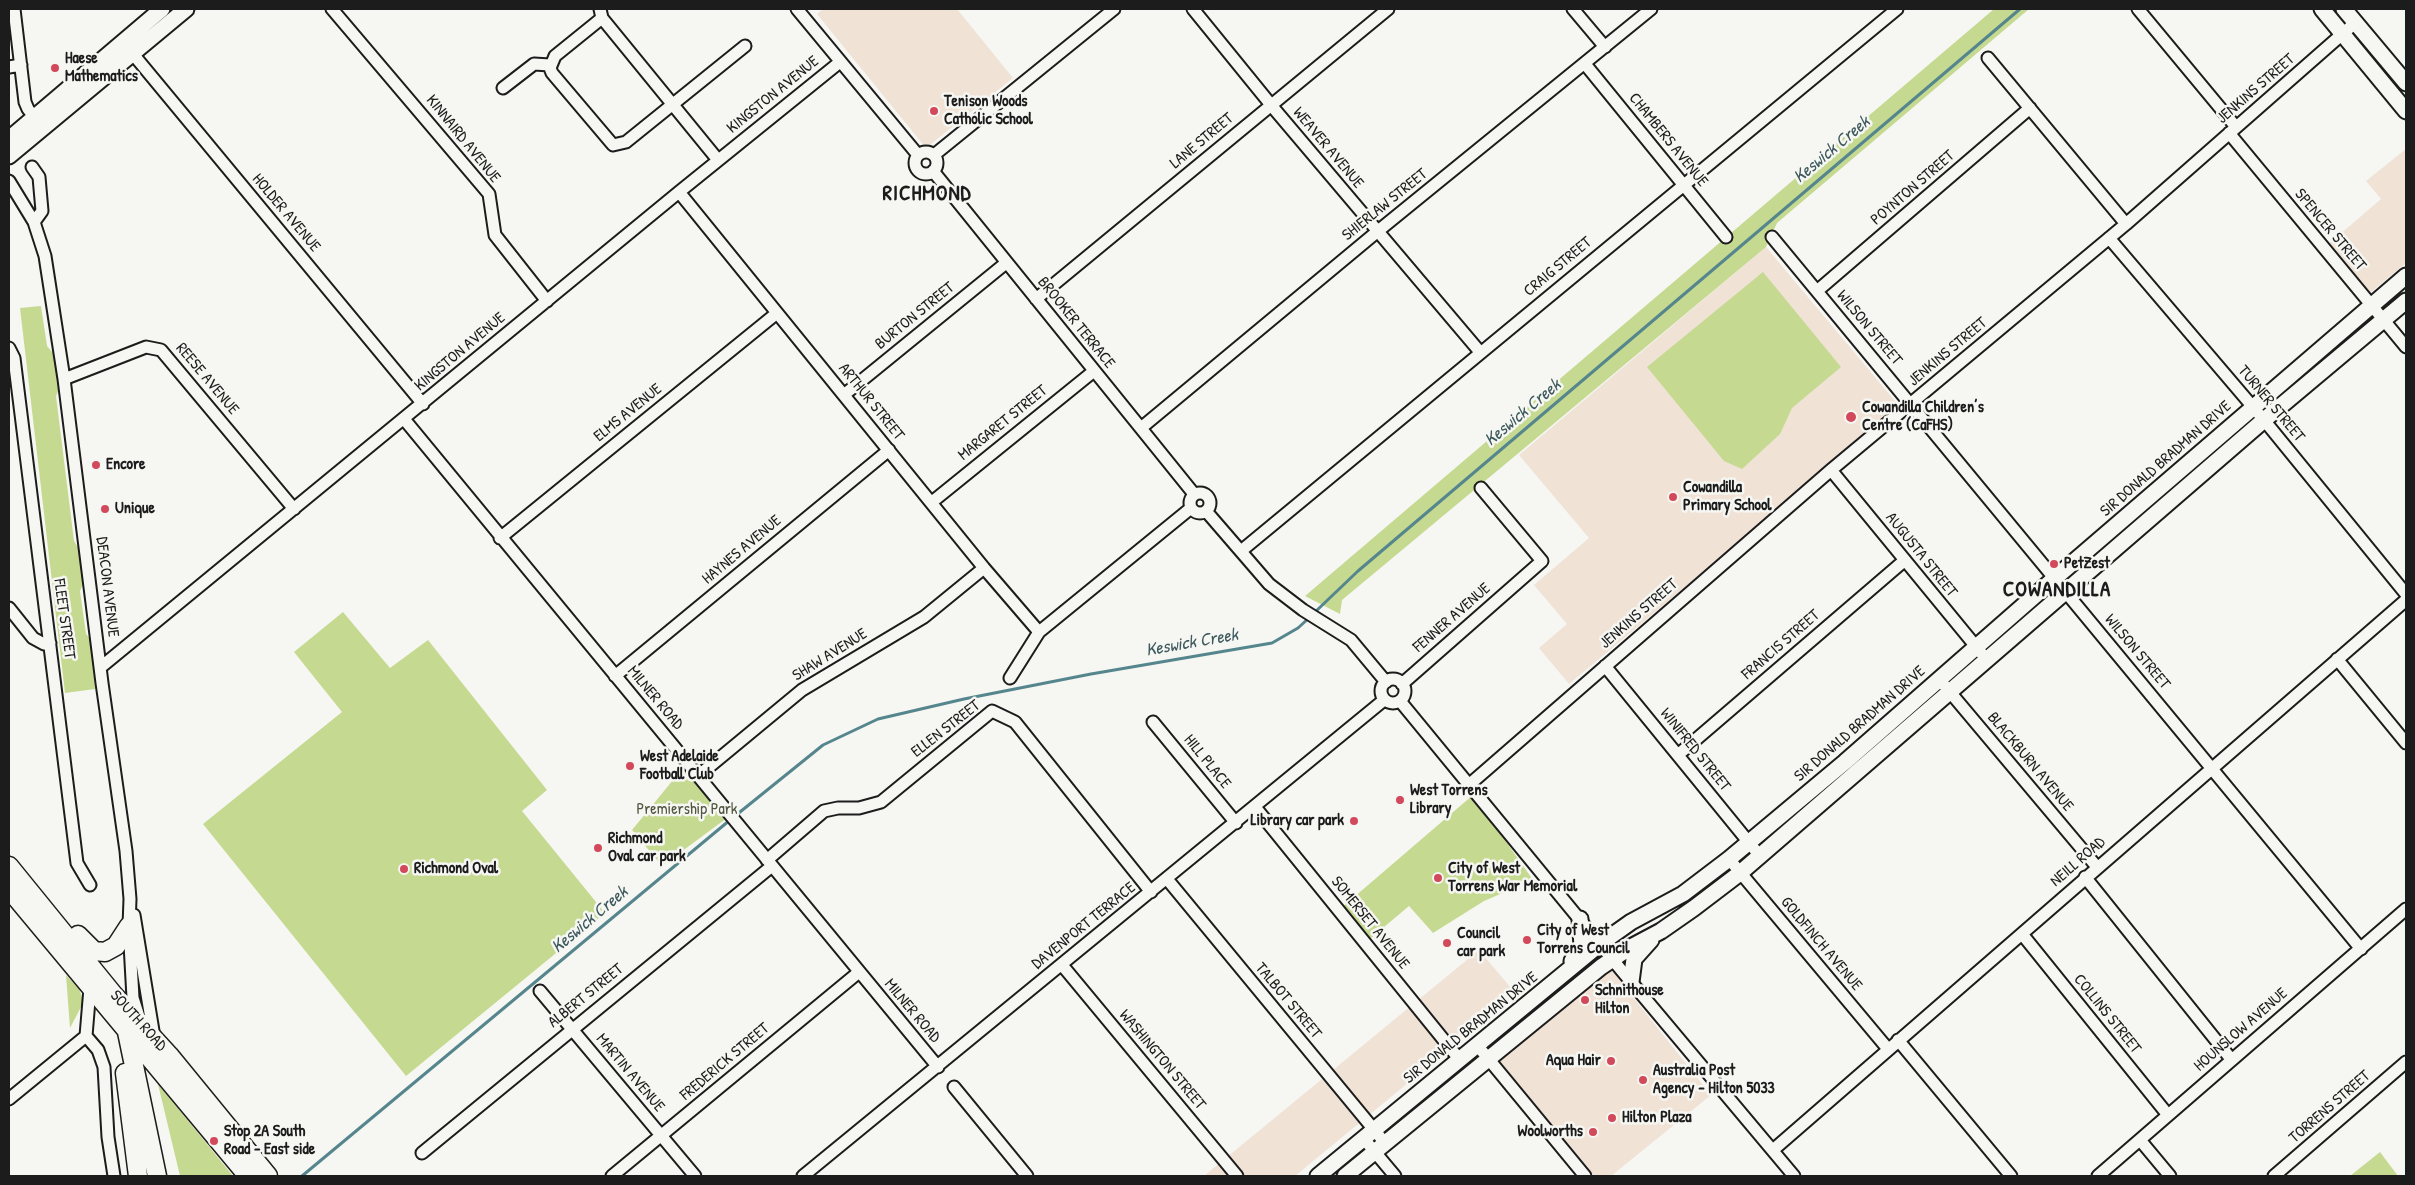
<!DOCTYPE html>
<html>
<head>
<meta charset="utf-8">
<style>
  body { margin:0 }
  #map { position:relative; width:2415px; height:1185px; overflow:hidden; background:#f6f6f2; font-family:"Patrick Hand",sans-serif }
  canvas { display:block }
  .frame { position:absolute; inset:0; border:10px solid #1c1c1c; pointer-events:none }
</style>
</head>
<body>
<div id="map">
<canvas width="2415" height="1185"></canvas>
<div class="frame"></div>
</div>
<script>
const ctx = document.querySelector('canvas').getContext('2d');
ctx.lineJoin = 'round';
function fill(path, color) { ctx.fillStyle = color; ctx.fill(path, 'evenodd'); }
const toPath = rows => new Path2D(rows.map(r => 'M' + r).join(''));
function strokePath(path, color, width, dash) { ctx.strokeStyle = color; ctx.lineWidth = width; ctx.lineCap = dash ? 'butt' : 'round'; ctx.setLineDash(dash || []); ctx.stroke(path); }
function drawText(font, color, halo, rows, align = 'center') {
  ctx.font = font + ' "Patrick Hand",sans-serif'; ctx.lineWidth = 5; ctx.setLineDash([]); ctx.textBaseline = 'middle'; ctx.strokeStyle = halo; ctx.fillStyle = color; for (const [text, x, y, turn = 0] of rows) {
    ctx.save(); ctx.translate(x, y); ctx.rotate((+turn || 0) * Math.PI / 180); ctx.textAlign = isNaN(turn) ? turn : align; if (halo) ctx.strokeText(text, 0, 0); ctx.fillText(text, 0, 0); ctx.restore();
  }
}
fill(toPath([
  [823,9,957,9,1013,78,926,148,817,14],
  [2406,149,2406,263,2365,297,2324,248,2381,199,2366,181],
  [1766,247,1900,407,1569,684,1539,648,1567,624,1534,585,1589,538,1519,455],
  [1479,950,1516,994,1295,1176,1204,1176],
  [1609,967,1711,1095,1611,1176,1594,1176,1497,1058]
]), '#f0e2d5');
fill(toPath([
  [1994,9,2029,9,1777,223,1766,247,1342,600,1340,614,1305,596],
  [1763,272,1841,367,1792,408,1780,434,1742,469,1724,461,1647,367],
  [41,306,47,346,53,353,59,389,56,396,74,541,79,549,83,584,80,591,86,634,91,640,95,689,65,693,20,308],
  [343,612,390,668,428,640,547,790,522,811,605,913,406,1076,203,824,342,712,294,652],
  [687,763,731,815,662,866,632,830],
  [1473,795,1533,880,1484,901,1433,933,1409,906,1365,943,1339,910],
  [66,975,79,989,82,997,82,1005,70,1028],
  [158,1084,233,1176,180,1176],
  [2380,1152,2398,1176,2350,1176]
]), '#c5da90');
strokePath(toPath([
  [1314,613,1358,571,2020,9],
  [735,816,823,745,878,719,964,699,1091,674,1272,643,1298,628,1310,617],
  [302,1176,730,820]
]), '#56868d', 3);
const minor = toPath([
  [14,9,25,102,28,109,38,122],
  [332,9,489,194,495,235,547,301],
  [600,9,602,18,718,160],
  [797,9,918,155],
  [1193,9,1276,111,1480,352],
  [1573,9,1605,47],
  [2138,9,2236,127],
  [602,18,555,56,550,68,552,73,613,145,626,142,745,46],
  [128,48,423,404],
  [1988,58,2126,224],
  [1585,64,1726,237],
  [9,67,21,65],
  [503,88,534,64,550,65],
  [2229,133,2406,347],
  '915 163a11 11 0 1 1 22 0a11 11 0 1 1-22 0Z',
  [934,155,1114,9],
  [32,167,39,177,42,211,34,222],
  [933,171,1194,494],
  [9,181,34,222,45,256,64,379,102,683,126,851,130,899,129,926,133,998,140,1020],
  [679,192,984,568,1039,632,1191,508],
  [1772,237,2361,949],
  [2109,238,2264,420,2406,594],
  [1817,291,2030,108],
  [1036,299,1388,9],
  [9,348,14,358,77,863,90,885],
  [64,379,146,347,161,350,294,509],
  [845,394,1006,263],
  [404,419,938,1067],
  [1141,428,1378,231,1651,9],
  [1831,470,1987,660],
  '1190 503a10 10 0 1 1 20 0a10 10 0 1 1-20 0Z',
  [932,502,1094,371],
  [1206,511,1269,584,1303,610,1351,640,1386,682],
  [500,538,777,313],
  [1241,551,1897,9],
  [9,608,33,638,44,644,50,643],
  [2337,659,2406,743],
  [1605,666,1760,856],
  [101,667,679,192,840,62],
  [615,676,889,450],
  [1010,678,1039,632],
  [1939,679,2097,867],
  '1381 691a12 12 0 1 1 24 0a12 12 0 1 1-24 0Z',
  [1402,684,1542,561,1481,488],
  [1400,701,1622,971,1794,1176],
  [1153,722,1236,823],
  [1679,754,1905,560],
  [698,776,802,690,924,617,984,568],
  [1470,784,1831,470,2126,224,2356,22],
  [1255,807,1460,1060],
  [1729,859,1888,1049],
  [767,860,824,811,838,808,859,808,881,802,992,711,1015,722,1151,892],
  [2085,877,2231,1059],
  [1167,879,1385,1143],
  [134,915,154,1037],
  [2022,934,2168,1115],
  [1062,965,1237,1176],
  [540,991,695,1176],
  [86,1036,98,1050,104,1067,108,1137,114,1176],
  [86,1036,90,988],
  [1898,1040,2011,1176],
  [1477,1045,1585,1176],
  [954,1087,1027,1176],
  [9,1099,86,1036],
  [1364,1139,1395,1176],
  [2140,1140,2170,1176],
  [1773,1150,2406,600],
  [422,1153,772,866],
  [612,1176,859,972],
  [803,1176,1384,700],
  [2098,1176,2406,909],
  [2274,1176,2406,1062]
]);
const major = toPath([
  [2322,9,2406,111],
  [2344,9,2406,83],
  [9,139,162,9],
  [9,156,186,9],
  [1572,961,1582,946,1580,919],
  [1631,982,1634,959,1651,940],
  [1318,1176,1600,944,1631,922,1683,894,1729,859,1845,762,2055,578,2406,276],
  [1345,1176,1601,967,1629,948,1661,931,1694,908,1740,873,2264,420,2406,301]
]);
const highway = toPath([
  [9,866,113,994,169,1055,268,1176],
  [9,889,248,1176],
  [78,935,94,951,105,952,116,946,129,926],
  [127,1032,157,1176],
  [125,1073,138,1176]
]);
strokePath(minor, '#1c1c1c', 15);
strokePath(major, '#1c1c1c', 19);
strokePath(highway, '#1c1c1c', 21);
strokePath(minor, '#f6f6f2', 11);
strokePath(major, '#f6f6f2', 15);
strokePath(highway, '#f6f6f2', 18);
for (const [x, y, r, color] of [
  [55,68,5,"#d1495b"],
  [934,111,5,"#d1495b"],
  [1851,417,6,"#d1495b"],
  [96,465,5,"#d1495b"],
  [1673,497,5,"#d1495b"],
  [105,509,5,"#d1495b"],
  [2054,564,5,"#d1495b"],
  [630,766,5,"#d1495b"],
  [1400,800,5,"#d1495b"],
  [1354,821,5,"#d1495b"],
  [598,848,5,"#d1495b"],
  [404,869,5,"#d1495b"],
  [1438,878,5,"#d1495b"],
  [1527,940,5,"#d1495b"],
  [1447,943,5,"#d1495b"],
  [1585,1000,5,"#d1495b"],
  [1611,1061,5,"#d1495b"],
  [1643,1080,5,"#d1495b"],
  [1612,1118,5,"#d1495b"],
  [1593,1132,5,"#d1495b"],
  [214,1141,5,"#d1495b"]
]) { const dot = new Path2D(); dot.arc(x, y, r, 0, 2 * Math.PI); ctx.fillStyle = color; ctx.fill(dot); strokePath(dot, '#f6f6f2', 2); }
drawText('bold 16px', '#1c1c1c', '#f6f6f2', [
  ["Haese",65,59],
  ["Mathematics",65,77],
  ["Tenison Woods",944,102],
  ["Catholic School",944,120],
  ["Cowandilla Children’s",1862,408],
  ["Centre (CaFHS)",1862,426],
  ["Encore",106,465],
  ["Cowandilla",1683,488],
  ["Primary School",1683,506],
  ["Unique",115,509],
  ["PetZest",2064,564],
  ["West Adelaide",640,757],
  ["Football Club",640,775],
  ["West Torrens",1410,791],
  ["Library",1410,809],
  ["Library car park",1344,821,"right"],
  ["Richmond",608,839],
  ["Oval car park",608,857],
  ["Richmond Oval",414,869],
  ["City of West",1448,869],
  ["Torrens War Memorial",1448,887],
  ["City of West",1537,931],
  ["Torrens Council",1537,949],
  ["Council",1457,934],
  ["car park",1457,952],
  ["Schnithouse",1595,991],
  ["Hilton",1595,1009],
  ["Aqua Hair",1601,1061,"right"],
  ["Australia Post",1653,1071],
  ["Agency - Hilton 5033",1653,1089],
  ["Hilton Plaza",1622,1118],
  ["Stop 2A South",224,1132],
  ["Road - East side",224,1150],
  ["Woolworths",1583,1132,"right"]
], 'left');
drawText('16px', '#1c1c1c', '#f6f6f2', [
  ["JENKINS STREET",2256,89,-41],
  ["KINGSTON AVENUE",773,95,-39],
  ["KINNAIRD AVENUE",463,139,51],
  ["CHAMBERS AVENUE",1668,140,51],
  ["LANE STREET",1202,141,-40],
  ["WEAVER AVENUE",1328,148,50],
  ["POYNTON STREET",1913,188,-41],
  ["SHIERLAW STREET",1385,205,-39],
  ["HOLDER AVENUE",286,213,50],
  ["SPENCER STREET",2330,230,50],
  ["CRAIG STREET",1558,267,-40],
  ["BURTON STREET",915,316,-39],
  ["BROOKER TERRACE",1076,323,51],
  ["WILSON STREET",1869,328,50],
  ["KINGSTON AVENUE",460,352,-40],
  ["JENKINS STREET",1948,352,-40],
  ["REESE AVENUE",207,379,50],
  ["ARTHUR STREET",871,402,51],
  ["TURNER STREET",2271,404,50],
  ["ELMS AVENUE",628,413,-39],
  ["MARGARET STREET",1003,423,-39],
  ["SIR DONALD BRADMAN DRIVE",2166,459,-41],
  ["HAYNES AVENUE",742,550,-40],
  ["AUGUSTA STREET",1921,555,51],
  ["DEACON AVENUE",107,587,83],
  ["JENKINS STREET",1639,614,-41],
  ["FENNER AVENUE",1452,618,-41],
  ["FLEET STREET",64,619,82],
  ["FRANCIS STREET",1781,645,-41],
  ["WILSON STREET",2137,652,50],
  ["SHAW AVENUE",830,655,-32],
  ["MILNER ROAD",655,698,50],
  ["SIR DONALD BRADMAN DRIVE",1860,724,-41],
  ["ELLEN STREET",946,729,-38],
  ["WINIFRED STREET",1695,750,51],
  ["HILL PLACE",1207,762,51],
  ["BLACKBURN AVENUE",2030,762,50],
  ["NEILL ROAD",2078,862,-41],
  ["SOMERSET AVENUE",1370,923,51],
  ["DAVENPORT TERRACE",1084,926,-39],
  ["GOLDFINCH AVENUE",1821,944,50],
  ["ALBERT STREET",586,996,-39],
  ["TALBOT STREET",1288,1001,50],
  ["MILNER ROAD",912,1011,50],
  ["COLLINS STREET",2107,1014,51],
  ["SOUTH ROAD",138,1021,48],
  ["SIR DONALD BRADMAN DRIVE",1471,1028,-39],
  ["HOUNSLOW AVENUE",2241,1030,-41],
  ["WASHINGTON STREET",1162,1060,50],
  ["FREDERICK STREET",725,1062,-40],
  ["MARTIN AVENUE",630,1073,50],
  ["TORRENS STREET",2330,1107,-41]
]);
drawText('16px', '#4f553f', '#f6f6f2', [
  ["Premiership Park",687,810]
]);
drawText('italic 18px', '#3e5a5e', '#f6f6f2', [
  ["Keswick Creek",1832,150,-40],
  ["Keswick Creek",1523,413,-40],
  ["Keswick Creek",1192,643,-10],
  ["Keswick Creek",590,920,-40]
]);
ctx.letterSpacing = '1px';
drawText('bold 21px', '#1c1c1c', '#f6f6f2', [
  ["RICHMOND",927,194],
  ["COWANDILLA",2057,590]
]);
ctx.letterSpacing = '0px';
</script>
</body>
</html>
